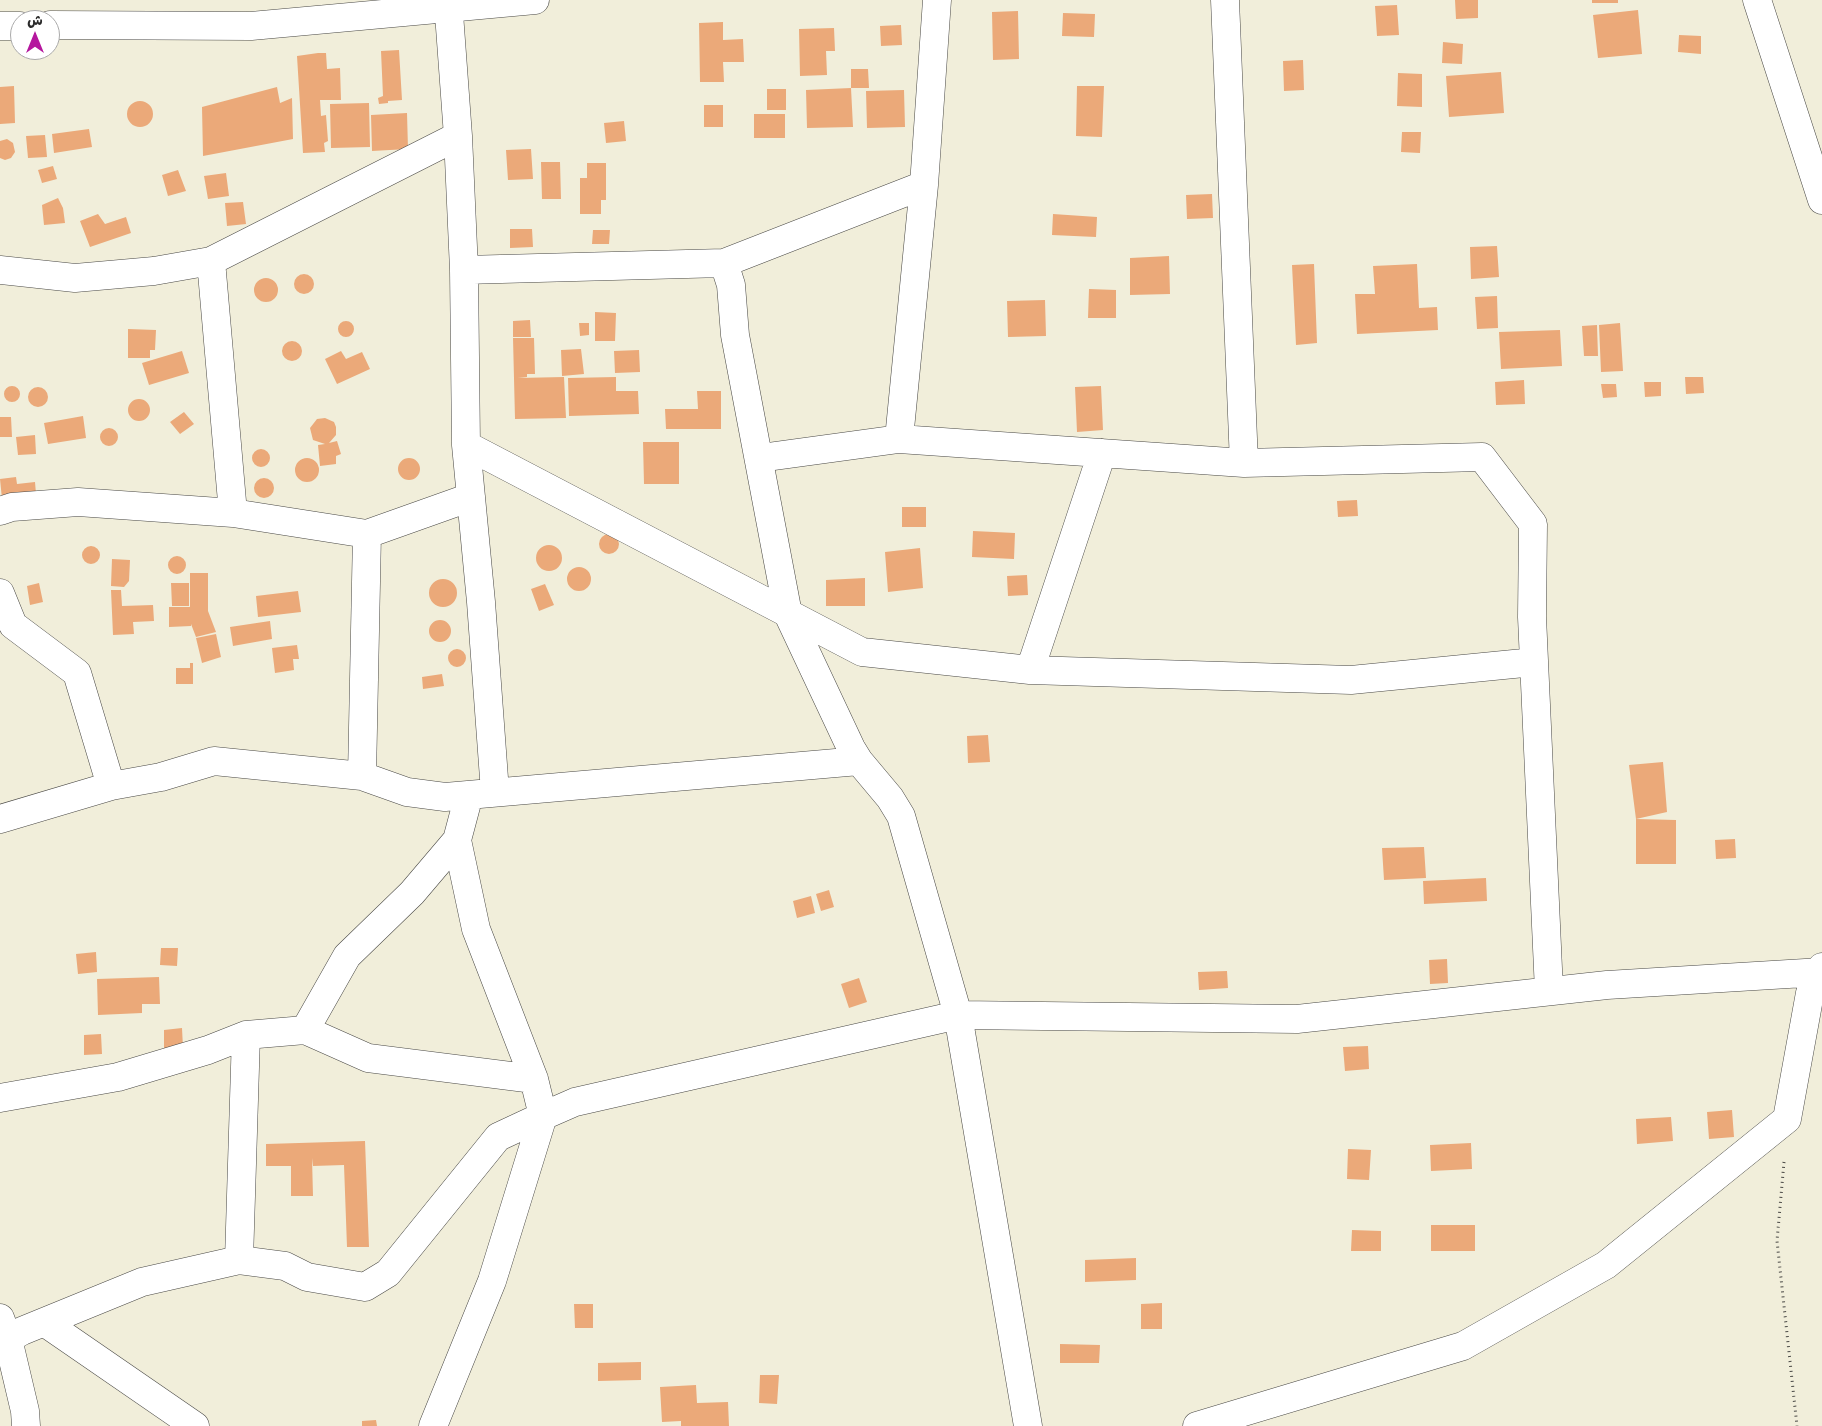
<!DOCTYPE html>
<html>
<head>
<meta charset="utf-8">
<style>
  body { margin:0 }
  #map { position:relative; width:1822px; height:1426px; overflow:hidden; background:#f1eeda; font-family:"Comic Neue","Playpen Sans Arabic",sans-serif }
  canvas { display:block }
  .north { position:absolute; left:10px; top:10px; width:50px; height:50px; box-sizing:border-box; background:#fff; border:1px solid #aaa; border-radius:50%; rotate:0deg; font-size:14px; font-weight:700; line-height:20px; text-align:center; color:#2b2b2b }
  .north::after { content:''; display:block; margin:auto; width:18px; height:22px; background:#b5179e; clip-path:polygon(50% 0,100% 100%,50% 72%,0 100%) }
</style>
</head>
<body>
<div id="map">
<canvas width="1822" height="1426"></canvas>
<div class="north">ش</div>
</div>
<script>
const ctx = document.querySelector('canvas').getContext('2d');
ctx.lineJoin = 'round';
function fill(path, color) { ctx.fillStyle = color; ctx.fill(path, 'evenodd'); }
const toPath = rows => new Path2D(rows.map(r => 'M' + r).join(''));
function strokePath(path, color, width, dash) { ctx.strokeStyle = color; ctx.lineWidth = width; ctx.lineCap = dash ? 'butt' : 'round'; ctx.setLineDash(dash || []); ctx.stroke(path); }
fill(toPath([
  [1455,0,1478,0,1478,18,1456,19],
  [1592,0,1618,0,1618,3,1592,3],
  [1397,5,1399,35,1377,36,1375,6],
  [1638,10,1642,54,1598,58,1593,15],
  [1018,11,1019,59,993,60,992,12],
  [1063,13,1095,14,1094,37,1062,36],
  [723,22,723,40,743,39,744,62,723,62,724,82,700,82,699,23],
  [901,25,902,45,881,46,880,26],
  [834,28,835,51,826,51,827,75,800,76,799,29],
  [1679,35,1701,36,1701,54,1678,52],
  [1443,42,1463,44,1462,64,1442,63],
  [399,50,402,100,388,101,388,103,379,104,378,98,383,96,381,51],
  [318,53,326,53,327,69,340,68,341,100,320,100,321,116,326,115,328,141,324,143,325,152,303,153,297,56],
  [1303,60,1304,90,1284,91,1283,61],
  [851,69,868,69,869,88,851,88],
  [1501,72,1504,113,1449,117,1446,76],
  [1398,73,1422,74,1422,107,1397,106],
  [14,86,15,123,0,124,0,87],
  [1077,86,1104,86,1102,137,1076,136],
  [277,87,280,103,292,98,293,139,203,156,202,107],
  [851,88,853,127,807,128,806,90],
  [767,89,786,89,786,110,767,110],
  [904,90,905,127,867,128,866,91],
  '127 114a13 13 0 1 1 26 0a13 13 0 1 1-26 0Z',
  [369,103,370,147,331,148,330,104],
  [704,105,723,105,723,127,704,127],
  [407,113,408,149,372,151,371,115],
  [754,114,785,114,785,138,754,138],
  [624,121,626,141,606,143,604,123],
  [89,129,92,147,54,153,52,134],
  [1402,132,1421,132,1420,153,1401,152],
  [45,135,47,157,28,158,26,136],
  [7,139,13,143,15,152,11,158,5,160,0,158,0,141],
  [531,149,533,179,508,180,506,150],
  [541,162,560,162,561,199,542,199],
  [587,163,606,163,606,200,601,200,601,214,580,214,580,178,587,178],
  [53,166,57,179,42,183,38,170],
  [178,170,186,191,168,196,162,175],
  [226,173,229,196,208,199,204,176],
  [1212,194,1213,218,1187,219,1186,195],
  [58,198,63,208,65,223,44,225,42,205],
  [243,202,246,224,227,226,225,203],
  [98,214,105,224,126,217,131,233,90,247,80,221],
  [1053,214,1097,217,1096,237,1052,235],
  [510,229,532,229,533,247,510,248],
  [593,230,610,230,609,244,592,244],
  [1497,246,1499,277,1471,279,1470,247],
  [1169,256,1170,294,1130,295,1130,258],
  [1314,264,1317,343,1296,345,1292,265],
  [1417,264,1419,308,1437,307,1438,330,1357,334,1355,294,1375,294,1373,266],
  '294 284a10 10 0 1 1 20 0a10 10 0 1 1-20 0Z',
  '254 290a12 12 0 1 1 24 0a12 12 0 1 1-24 0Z',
  [1089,289,1116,290,1116,318,1088,318],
  [1497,296,1498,328,1477,329,1475,297],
  [1045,300,1046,336,1008,337,1007,301],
  [595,312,616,313,615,341,595,341],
  [530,320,531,337,513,337,513,321],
  '338 329a8 8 0 1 1 16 0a8 8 0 1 1-16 0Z',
  [579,323,589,323,589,335,580,336],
  [1620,323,1623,371,1601,372,1599,325],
  [1597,325,1598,356,1584,356,1582,326],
  [128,329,156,330,155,350,150,350,150,358,128,358],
  [1560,330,1562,366,1501,369,1499,332],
  [513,338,534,338,535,374,527,374,527,377,518,378,564,377,566,418,515,419],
  '282 351a10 10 0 1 1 20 0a10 10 0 1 1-20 0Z',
  [581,349,584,374,562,376,561,350],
  [639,350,640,372,615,373,614,351],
  [182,351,189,373,149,385,142,363],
  [341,351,346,359,362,352,370,369,337,384,325,359],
  [616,377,616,391,638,391,639,414,569,416,568,378],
  [1685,377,1703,377,1704,393,1686,394],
  [1524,380,1525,404,1496,405,1495,382],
  [1644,382,1661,382,1661,396,1645,397],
  [1601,384,1616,384,1617,397,1603,398],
  '4 394a8 8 0 1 1 16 0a8 8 0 1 1-16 0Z',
  [1101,386,1103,430,1077,432,1075,387],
  '28 397a10 10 0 1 1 20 0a10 10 0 1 1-20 0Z',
  [697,391,721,391,721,429,666,429,665,409,698,409],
  '128 410a11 11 0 1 1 22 0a11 11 0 1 1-22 0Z',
  [184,412,194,424,180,434,170,422],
  [83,416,86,438,48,444,44,423],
  [0,417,11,417,12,437,0,437],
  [325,418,334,422,336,427,336,435,329,443,337,441,341,454,336,456,336,464,320,466,318,445,325,444,313,440,310,428,317,419],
  '100 437a9 9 0 1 1 18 0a9 9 0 1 1-18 0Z',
  [35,435,36,454,18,455,16,437],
  [643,442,679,442,679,484,644,484],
  '252 458a9 9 0 1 1 18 0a9 9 0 1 1-18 0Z',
  '295 470a12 12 0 1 1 24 0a12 12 0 1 1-24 0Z',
  '398 469a11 11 0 1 1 22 0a11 11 0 1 1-22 0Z',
  [16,477,17,484,35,482,36,494,2,499,0,479],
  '254 488a10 10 0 1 1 20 0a10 10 0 1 1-20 0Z',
  [1357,500,1358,516,1338,517,1337,501],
  [902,507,926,507,926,527,902,527],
  [973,531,1015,533,1014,559,972,557],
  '599 544a10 10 0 1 1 20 0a10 10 0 1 1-20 0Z',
  '536 558a13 13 0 1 1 26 0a13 13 0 1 1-26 0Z',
  '82 555a9 9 0 1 1 18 0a9 9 0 1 1-18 0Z',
  [920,548,923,588,888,592,885,552],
  '168 565a9 9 0 1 1 18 0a9 9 0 1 1-18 0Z',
  [112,559,130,560,129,581,124,587,111,586],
  '567 579a12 12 0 1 1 24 0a12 12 0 1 1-24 0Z',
  [190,573,208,573,208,611,216,632,196,637,191,624,191,626,169,627,169,607,190,607],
  [1027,575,1028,595,1008,596,1007,576],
  [865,578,865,606,826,606,826,580],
  '429 593a14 14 0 1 1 28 0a14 14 0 1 1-28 0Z',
  [39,583,43,602,30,605,27,586],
  [171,583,189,583,189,606,172,606],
  [545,584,554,605,539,611,531,589],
  [111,590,121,590,122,606,153,605,154,621,133,622,134,634,113,635],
  [298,591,301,612,258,617,256,596],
  '429 631a11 11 0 1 1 22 0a11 11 0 1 1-22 0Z',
  [270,621,272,639,233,646,230,627],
  [216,634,221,657,202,663,196,638],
  [297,645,299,659,293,659,294,670,275,673,272,648],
  '448 658a9 9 0 1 1 18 0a9 9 0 1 1-18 0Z',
  [190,663,193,663,193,684,176,684,176,668,190,668],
  [442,674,444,686,423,689,422,677],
  [988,735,990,762,968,763,967,736],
  [1663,762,1667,812,1636,819,1629,765],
  [1636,819,1676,820,1676,864,1636,864],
  [1735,839,1736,858,1716,859,1715,840],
  [1424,847,1426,878,1384,880,1382,848],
  [1486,878,1487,901,1424,904,1423,881],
  [829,890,834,907,821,911,816,894],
  [811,896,815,913,797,918,793,901],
  [161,948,178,948,177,966,160,965],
  [96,952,97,972,78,974,76,954],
  [1447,959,1448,983,1430,984,1429,960],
  [1227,971,1228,988,1199,990,1198,972],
  [159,977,160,1004,142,1004,142,1013,98,1015,97,979],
  [859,978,867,1002,849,1008,841,984],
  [182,1028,183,1048,164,1049,164,1030],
  [101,1034,102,1054,84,1055,84,1035],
  [1368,1046,1369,1069,1345,1071,1343,1047],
  [1732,1110,1734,1137,1709,1139,1707,1112],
  [1671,1117,1673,1141,1637,1144,1636,1119],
  [365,1141,369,1247,347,1247,344,1165,313,1166,312,1158,313,1196,291,1196,291,1166,266,1166,266,1144],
  [1471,1143,1472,1169,1431,1171,1430,1145],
  [1348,1149,1371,1150,1369,1180,1347,1179],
  [1431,1225,1475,1225,1475,1251,1431,1251],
  [1352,1230,1381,1231,1381,1251,1351,1251],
  [1136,1258,1136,1280,1085,1282,1085,1260],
  [1162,1303,1162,1329,1141,1329,1141,1304],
  [574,1304,593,1304,593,1328,575,1328],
  [1060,1344,1100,1345,1099,1363,1060,1363],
  [641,1362,641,1380,598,1381,598,1363],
  [760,1375,779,1375,777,1404,759,1403],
  [696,1385,697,1403,728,1402,729,1426,681,1426,681,1421,662,1422,660,1387],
  [376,1420,377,1426,362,1426,362,1421]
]), '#eba979');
const minor = toPath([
  [448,0,458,136,464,270,466,445,481,602,495,792],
  [1225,0,1244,463],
  [1757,0,1822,200],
  [50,25,251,26,535,0],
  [0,26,20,26],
  [211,261,233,513],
  [724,263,731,285,735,335,788,614,851,748,859,761,890,798,901,816,958,1015,1028,1426],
  [0,270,75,278,154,271,211,261,458,136],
  [464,270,724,263,924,185],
  [899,439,924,185,937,0],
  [466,445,862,652,1030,670,1351,680,1534,662],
  [760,458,899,439,1244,463,1482,457,1533,524,1532,617,1549,991],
  [0,511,12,507,78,502,233,513,367,534,471,497],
  [0,593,13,625,77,673,111,786],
  [1030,670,1102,453],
  [362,776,367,534],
  [0,819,111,786,161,777,214,761,362,776,407,792,445,797,859,761],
  [305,1030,347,956,412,893,457,840],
  [0,1098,118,1077,208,1050,246,1035,305,1030,368,1058,534,1079],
  [239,1260,246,1035],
  [0,1318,8,1339,25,1411,26,1426],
  [44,1322,195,1426],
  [0,1340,8,1339,22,1331,142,1282,239,1260,285,1266,307,1277,365,1287,388,1273,498,1137,543,1116,575,1102,958,1015,1297,1019,1607,985,1822,972],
  [433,1426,492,1281,543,1116,534,1079,476,929,457,840,469,795],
  [1197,1426,1463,1346,1606,1265,1787,1119,1810,993,1822,967]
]);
strokePath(minor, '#494845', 29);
strokePath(toPath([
  [1784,1162,1777,1241,1797,1426]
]), '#494845', 3, [1, 4]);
strokePath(minor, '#fff', 28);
</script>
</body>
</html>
